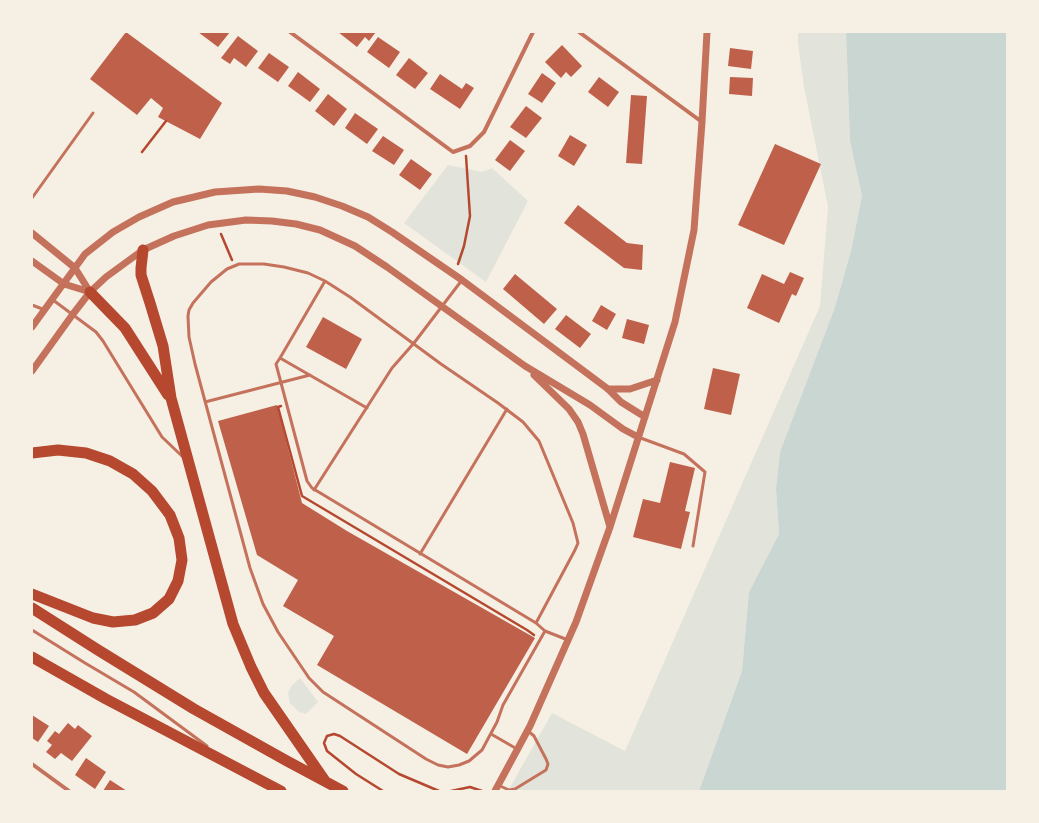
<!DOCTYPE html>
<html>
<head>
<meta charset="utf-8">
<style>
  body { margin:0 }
  #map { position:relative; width:1039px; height:823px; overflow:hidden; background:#f6efe4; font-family:"Public Sans",sans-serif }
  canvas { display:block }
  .frame { position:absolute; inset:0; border:33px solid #f6efe4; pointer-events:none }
</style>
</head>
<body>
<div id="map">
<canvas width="1039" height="823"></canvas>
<div class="frame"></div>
</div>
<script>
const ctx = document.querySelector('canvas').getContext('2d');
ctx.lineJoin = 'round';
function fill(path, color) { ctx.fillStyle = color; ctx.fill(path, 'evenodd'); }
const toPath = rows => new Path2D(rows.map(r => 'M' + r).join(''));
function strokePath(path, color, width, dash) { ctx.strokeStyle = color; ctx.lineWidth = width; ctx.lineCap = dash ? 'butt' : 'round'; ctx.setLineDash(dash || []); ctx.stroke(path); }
fill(toPath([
  [798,32,846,32,850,141,862,196,851,251,835,307,780,452,776,489,779,534,749,592,742,671,699,791,508,791,552,713,625,751,820,306,828,207,804,87,798,43],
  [448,165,482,172,492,168,528,201,486,282,404,223],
  [300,678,318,702,306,714,299,712,290,703,288,693,292,685]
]), '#e2e4dc');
fill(toPath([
  [846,32,1007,32,1007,791,699,791,742,671,749,592,779,534,776,489,780,452,835,307,851,251,862,196,850,141]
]), '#c9d6d2');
fill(toPath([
  [126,32,222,103,200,139,158,117,163,108,151,98,137,115,90,79],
  [198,32,230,32,218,47],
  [338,32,376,32,369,41,365,37,357,47],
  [238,36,258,51,246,67,234,58,230,64,221,58],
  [378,37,400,52,389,68,367,52],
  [562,45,582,66,571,77,566,72,561,78,545,62],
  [730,48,753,51,751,69,728,66],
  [269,53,289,67,278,82,258,68],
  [409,58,428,73,415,89,396,75],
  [298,72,320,89,310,102,288,86],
  [542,73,556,83,542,103,528,94],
  [440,74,462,89,466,83,474,88,460,109,430,89],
  [599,77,619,92,608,107,588,92],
  [730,77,753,78,752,96,729,94],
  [328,94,347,109,334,126,315,111],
  [631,95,647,96,642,164,626,163],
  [526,106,542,118,526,138,510,127],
  [355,113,378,129,367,144,345,128],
  [570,135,587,145,574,166,558,156],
  [383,136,404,150,394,165,372,151],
  [510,140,525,151,510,171,495,160],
  [775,144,821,164,784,245,738,225],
  [411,159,432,174,420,190,399,175],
  [578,205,627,243,643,245,642,270,624,268,564,223],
  [790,272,804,278,796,296,792,294,779,323,747,308,762,274,784,284],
  [515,274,557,309,544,324,503,289],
  [601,305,616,314,607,330,592,321],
  [566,315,591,334,580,348,555,329],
  [323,317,362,339,346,369,306,347],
  [627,319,649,325,644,344,622,338],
  [713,368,740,374,731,415,704,409],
  [277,405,302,503,347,531,535,638,467,754,317,665,334,636,283,606,298,580,257,555,218,421],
  [670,462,695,468,685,511,690,512,681,549,633,537,643,499,660,503],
  [32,715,49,726,38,742,32,738],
  [68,723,75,729,78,725,92,736,72,761,61,753,55,759,46,752,52,745,47,741,55,731,59,734],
  [86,758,106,772,95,789,75,775],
  [110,780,127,791,103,791]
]), '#bf614a');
strokePath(toPath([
  [142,152,166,121],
  [221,234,232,260],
  [458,264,464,246,470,216,466,156],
  [281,406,278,407,302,496,527,630,534,635],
  [383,791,356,774,327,751,324,743,327,736,334,734,340,736,399,774,439,791],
  [451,791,470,787,482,791]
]), '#b5482f', 2.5);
strokePath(toPath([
  [32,198,93,113],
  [325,281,308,273,284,267,264,264,239,264,227,269,211,282,193,303,189,310,188,316,189,337,195,364,250,568,263,604,278,632,309,678,323,692,426,759,438,765,448,767,459,765,469,761,482,750,497,722,503,705,545,631],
  [53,300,96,332,103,341,162,437,184,458],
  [32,305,45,310],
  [280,358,276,364,307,481,312,488,536,623,545,631,568,640],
  [205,402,310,375],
  [367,408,280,358,325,281,350,297,441,364,498,403,523,422,539,441,573,523,578,543,575,550,536,623],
  [638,437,684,454,705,472,693,546],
  [314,490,392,368,414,343,462,280],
  [420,554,507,409],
  [32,630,85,663,134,692,207,746],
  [491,734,517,749],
  [498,785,509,790,515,789,546,770,548,764,546,759,534,736,528,731]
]), '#c5725c', 3);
strokePath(toPath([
  [290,32,453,152,470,146,484,132,533,32],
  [579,32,702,122],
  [32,764,69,791]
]), '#c5725c', 4);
strokePath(toPath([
  [32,233,75,268,90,292],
  [32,261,64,284,90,292],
  [32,327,85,254,113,232,139,217,173,202,215,192,259,189,287,191,315,197,342,206,368,217,392,232,462,280,608,389,621,402,645,417],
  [32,371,73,314,90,292,106,277,143,250,174,236,208,225,246,220,272,221,296,224,320,230,355,246,387,267,525,366,590,405,623,429,638,437],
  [534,375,569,409,578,422,583,434,610,527],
  [608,389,630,389,657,380],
  [495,791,530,726,576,622,610,527,675,322,694,230,702,122,707,32]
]), '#c5725c', 7);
strokePath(toPath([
  [143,250,141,268,141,275,150,303,163,346,171,398,233,624,251,667,264,693,325,781],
  [90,292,125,328,168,395],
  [32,453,58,450,86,453,110,461,133,474,152,491,170,515,179,538,182,560,178,581,169,599,153,613,135,620,113,622,93,618,32,594],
  [32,608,98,650,194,709,287,761,343,791],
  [32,657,106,699,281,791]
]), '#b5482f', 11);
</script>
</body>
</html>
